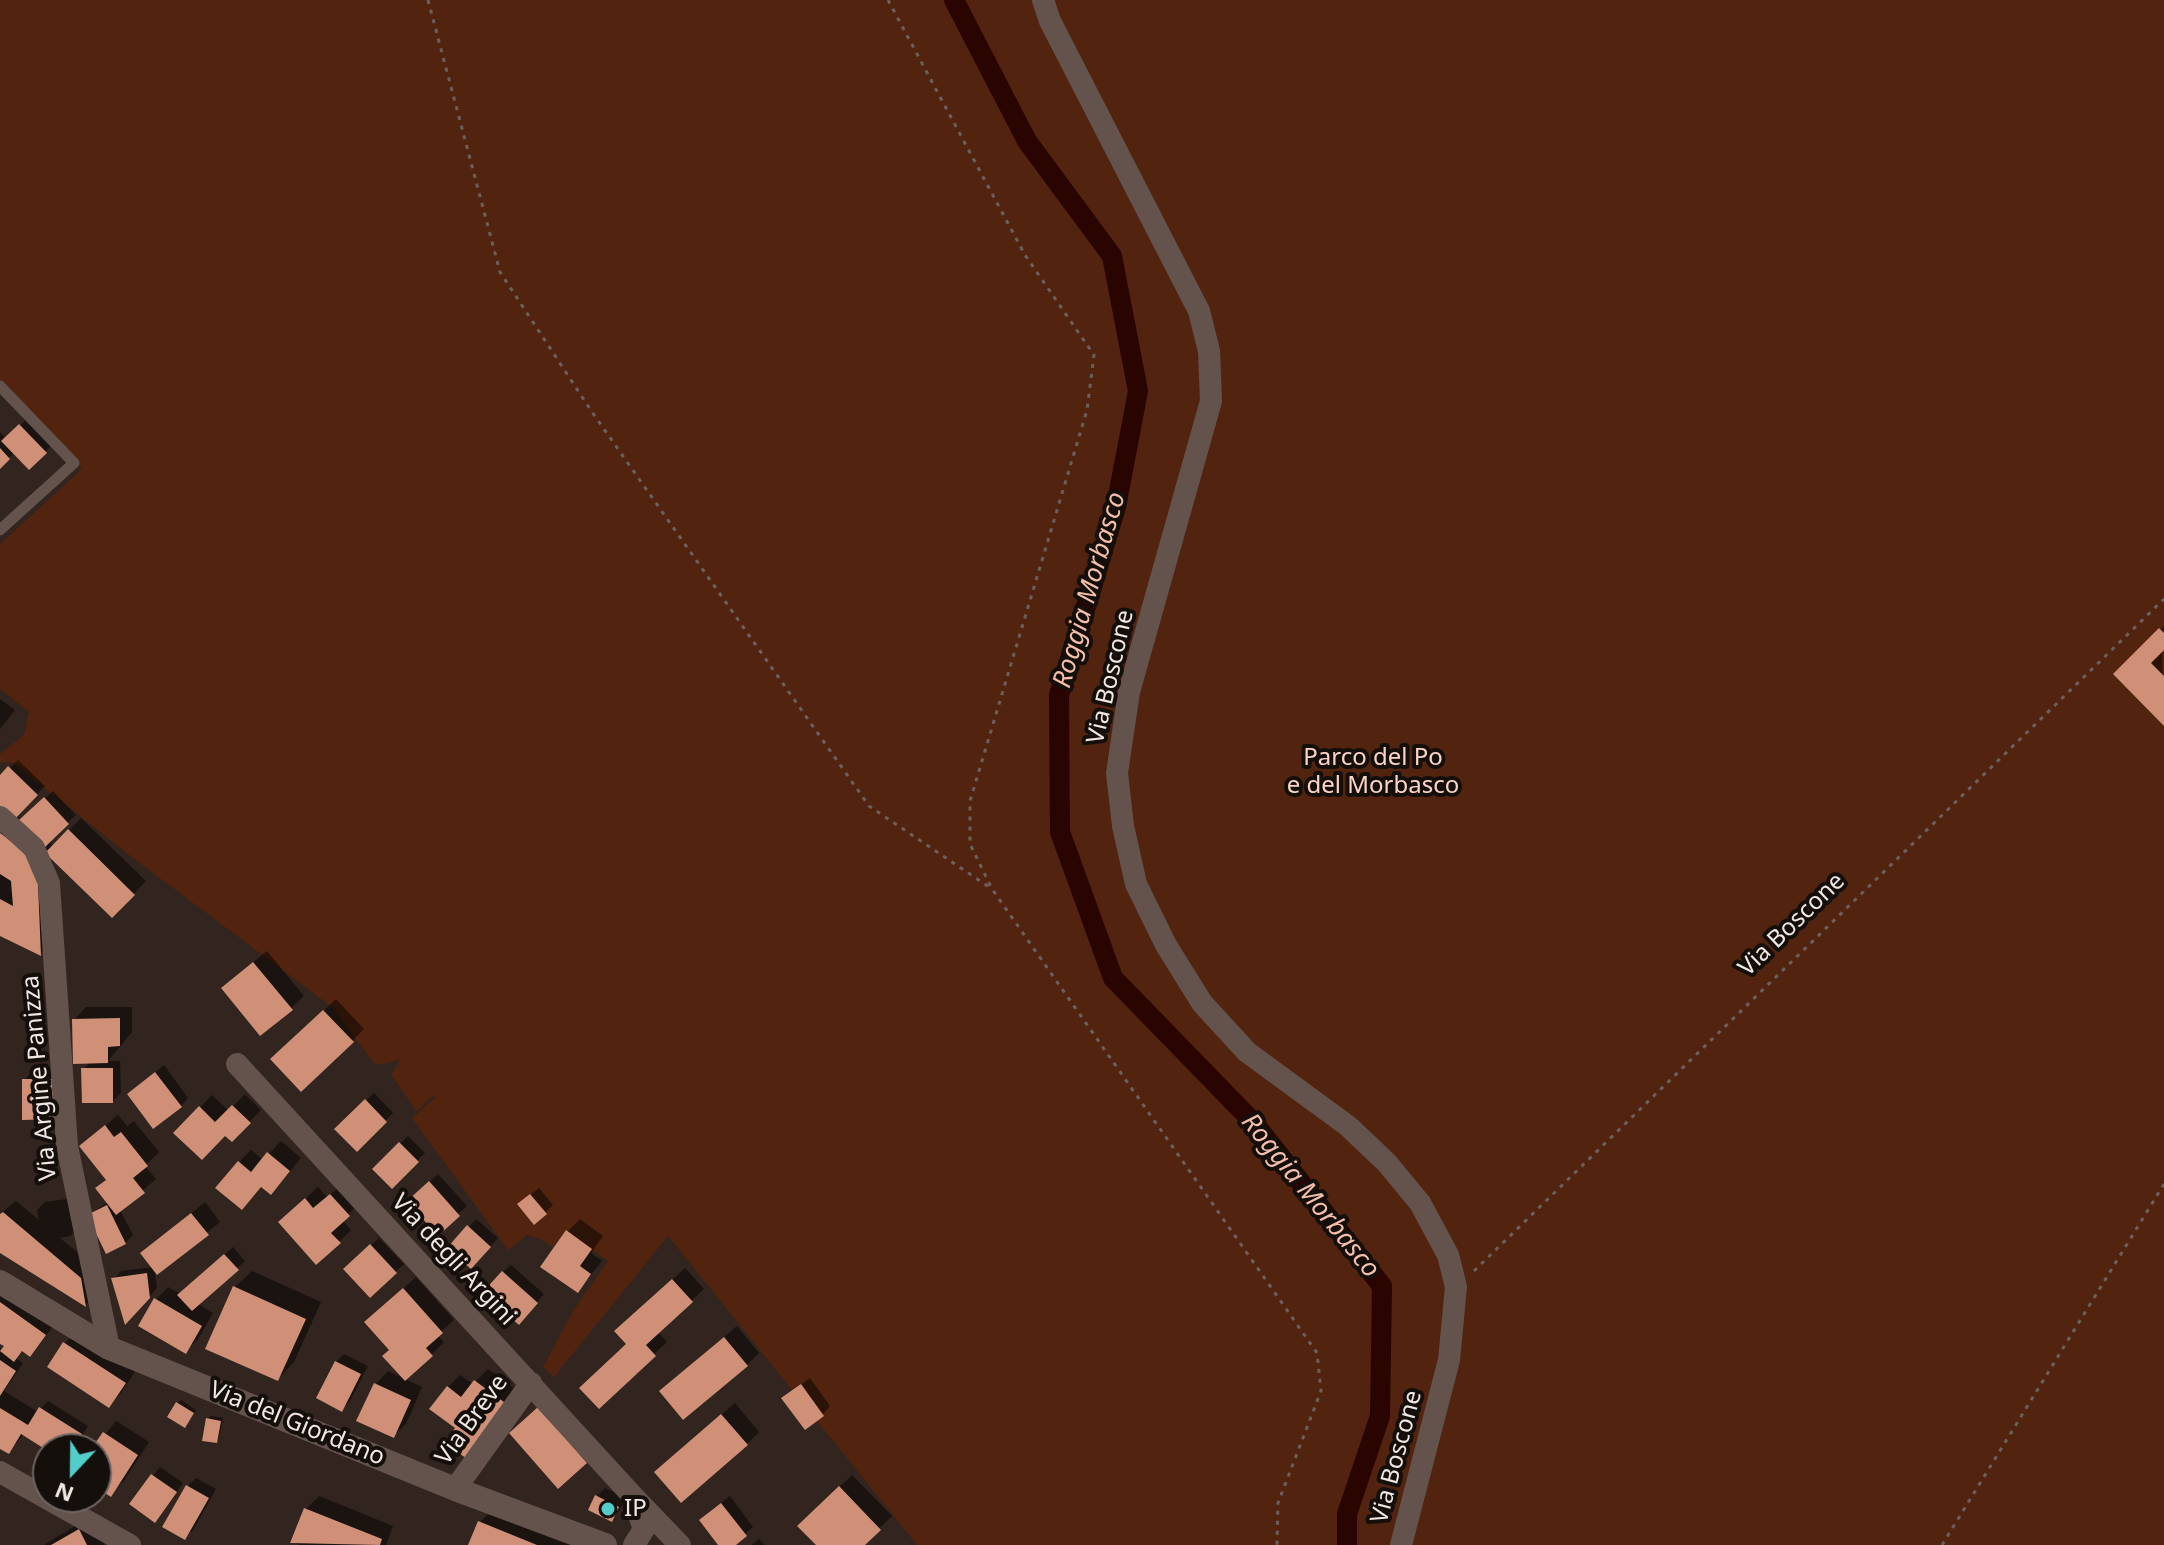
<!DOCTYPE html>
<html>
<head>
<meta charset="utf-8">
<style>
  body { margin:0 }
  #map { position:relative; width:2164px; height:1545px; overflow:hidden; background:#32241e; font-family:"Noto Sans",sans-serif }
  canvas { display:block }
  .north { position:absolute; left:32px; top:1433px; width:80px; height:80px; box-sizing:border-box; background:#150f0c; border:2px solid #6d6562; border-radius:50%; rotate:202deg; font-size:22px; font-weight:700; line-height:32px; text-align:center; color:#f1e7e3 }
  .north::after { content:''; display:block; margin:auto; width:28px; height:36px; background:#53cdca; clip-path:polygon(50% 0,100% 100%,50% 72%,0 100%) }
</style>
</head>
<body>
<div id="map">
<canvas width="2164" height="1545"></canvas>
<div class="north">N</div>
</div>
<script>
const ctx = document.querySelector('canvas').getContext('2d');
ctx.lineJoin = 'round';
function fill(path, color) { ctx.fillStyle = color; ctx.fill(path, 'evenodd'); }
const toPath = rows => new Path2D(rows.map(r => 'M' + r).join(''));
function strokePath(path, color, width, dash) { ctx.strokeStyle = color; ctx.lineWidth = width; ctx.lineCap = dash ? 'butt' : 'round'; ctx.setLineDash(dash || []); ctx.stroke(path); }
function drawText(font, color, halo, rows, align = 'center') {
  ctx.font = font + ' "Noto Sans",sans-serif'; ctx.lineWidth = 8; ctx.setLineDash([]); ctx.textBaseline = 'middle'; ctx.strokeStyle = halo; ctx.fillStyle = color; for (const [text, x, y, turn = 0] of rows) {
    ctx.save(); ctx.translate(x, y); ctx.rotate((+turn || 0) * Math.PI / 180); ctx.textAlign = isNaN(turn) ? turn : align; if (halo) ctx.strokeText(text, 0, 0); ctx.fillText(text, 0, 0); ctx.restore();
  }
}
fill(toPath([
  [0,0,2164,0,2164,1545,917,1545,668,1236,554,1377,543,1367,573,1311,608,1261,565,1231,553,1247,541,1239,527,1235,508,1250,412,1118,436,1097,431,1097,417,1112,391,1075,400,1060,375,1065,332,1007,133,858,13,763,0,762,0,754,24,735,29,712,0,689,0,544,82,469,0,383]
]), '#52240f');
fill(toPath([
  [28,418,53,444,29,467,15,452,0,466,0,432,6,439],
  [2164,626,2162,649,2164,723,2115,674],
  [0,699,15,710,0,729],
  [18,760,45,786,16,815,22,820,53,791,76,815,49,840,53,847,81,818,146,881,112,916,53,858,57,937,40,954,0,934,0,809,3,806,0,803,0,778],
  [267,951,304,996,291,1008,236,976],
  [336,999,364,1029,352,1041,286,1047],
  [86,1007,132,1007,132,1032,108,1061,120,1061,121,1093,113,1101,84,1069,91,1061,74,1020],
  [164,1065,188,1098,181,1106,129,1094],
  [32,1072,65,1072,65,1109,24,1080],
  [374,1093,393,1113,357,1149,337,1129],
  [245,1094,261,1110,232,1140,225,1133,176,1133,212,1095,229,1111],
  [118,1115,127,1126,134,1121,159,1152,145,1166,156,1179,120,1210,133,1235,125,1243,89,1215,108,1202,107,1179,82,1146],
  [408,1136,425,1153,392,1187,374,1169],
  [281,1141,301,1158,283,1180,262,1186,242,1208,239,1162,251,1150,263,1160],
  [438,1174,467,1206,438,1233,417,1193],
  [344,1183,361,1202,342,1220,351,1230,339,1242,293,1210,318,1187,327,1197],
  [539,1188,553,1205,545,1213,528,1197],
  [74,1198,78,1228,70,1236,60,1238,93,1265,98,1293,86,1305,0,1251,0,1214,16,1201,39,1220,37,1210,45,1202],
  [205,1202,220,1222,155,1275,157,1288,133,1315,114,1279,121,1271,153,1267,142,1254],
  [476,1219,498,1238,479,1259,450,1248],
  [580,1219,603,1236,591,1253,602,1261,578,1291,567,1232],
  [379,1238,404,1264,370,1295,346,1269],
  [233,1247,245,1261,198,1304,213,1313,198,1339,186,1351,156,1300,168,1287,181,1294],
  [511,1265,544,1294,527,1314,503,1272],
  [685,1268,704,1289,658,1332,667,1342,654,1354,628,1344,629,1319],
  [252,1271,321,1302,294,1362,278,1379,235,1287],
  [416,1277,454,1320,437,1335,444,1342,431,1355,391,1350,379,1310],
  [0,1281,57,1322,30,1355,23,1350,15,1358,23,1363,4,1391,38,1412,48,1401,88,1426,74,1449,49,1449,24,1434,9,1452,0,1446,0,1348,4,1350,7,1346,0,1341],
  [737,1326,759,1353,747,1365,674,1379],
  [77,1331,136,1370,121,1393,109,1405,65,1343],
  [344,1354,368,1366,350,1401,342,1409,336,1362],
  [488,1369,519,1392,467,1456,448,1387,460,1375,473,1384],
  [388,1371,422,1387,406,1424,393,1436,359,1420,376,1384],
  [810,1378,830,1406,823,1414,792,1391],
  [181,1400,196,1410,188,1422,178,1403],
  [735,1403,759,1432,747,1444,669,1460],
  [211,1416,223,1418,219,1438,216,1441,208,1419],
  [116,1421,149,1442,123,1482,110,1494,96,1485,96,1449,94,1449],
  [160,1467,183,1483,155,1520,132,1504],
  [852,1475,892,1516,862,1545,819,1545,800,1526],
  [196,1478,216,1489,193,1530,185,1537,165,1526,188,1486],
  [605,1488,626,1498,619,1511,611,1519,597,1496],
  [319,1496,393,1526,386,1545,300,1545,293,1542,306,1509],
  [730,1496,753,1527,732,1545,721,1545,709,1512],
  [496,1506,596,1545,470,1545,479,1523],
  [96,1513,109,1539,103,1545,44,1545],
  [759,1539,765,1545,752,1545]
]), '#0007');
strokePath(toPath([
  [954,0,1027,141,1112,256,1138,391,1116,507,1059,695,1060,832,1113,978,1254,1123,1382,1286,1380,1416,1347,1514,1347,1545]
]), '#290400', 20);
fill(toPath([
  [19,424,47,453,29,470,1,441],
  [0,448,10,459,0,469],
  [2159,628,2164,633,2164,650,2151,663,2164,676,2164,726,2113,674],
  [8,766,38,795,14,820,0,806,0,775],
  [44,797,69,824,45,847,19,820],
  [68,829,135,895,112,918,45,853],
  [0,833,37,860,41,956,0,936,0,899,13,906,11,881,0,874],
  [253,962,293,1010,260,1036,221,988],
  [323,1010,354,1042,301,1092,270,1059],
  [120,1018,120,1046,108,1047,108,1063,73,1064,72,1019],
  [81,1068,113,1068,113,1103,82,1103],
  [155,1072,182,1107,153,1129,127,1094],
  [22,1079,58,1079,58,1119,22,1120],
  [365,1099,387,1122,357,1152,334,1129],
  [232,1105,251,1123,232,1142,225,1136,202,1160,173,1133,199,1106,215,1122],
  [105,1125,114,1137,121,1132,148,1166,133,1178,145,1193,116,1215,95,1188,106,1180,79,1146],
  [399,1142,419,1162,392,1189,372,1169],
  [267,1152,290,1171,271,1195,261,1187,242,1210,215,1188,238,1161,251,1172],
  [429,1181,460,1216,438,1236,407,1201],
  [330,1194,350,1216,331,1233,341,1243,316,1265,278,1222,305,1198,313,1208],
  [530,1194,547,1214,534,1225,517,1204],
  [107,1205,126,1244,106,1254,87,1215],
  [3,1212,81,1278,86,1307,0,1253,0,1214],
  [191,1213,209,1235,157,1275,140,1253],
  [467,1225,491,1247,471,1269,447,1248],
  [566,1230,592,1249,580,1266,591,1274,578,1293,540,1267],
  [370,1244,397,1273,370,1298,343,1269],
  [224,1254,239,1270,192,1311,177,1295],
  [502,1271,538,1303,519,1325,482,1293],
  [147,1273,150,1298,125,1325,111,1278],
  [672,1279,693,1302,646,1345,656,1356,599,1409,579,1388,626,1344,614,1331],
  [233,1286,306,1319,278,1381,205,1349],
  [403,1288,443,1333,426,1348,433,1356,405,1381,382,1356,389,1350,364,1322],
  [154,1298,202,1326,186,1354,138,1326],
  [0,1302,46,1335,30,1357,22,1351,14,1362,0,1351,4,1346,0,1344],
  [724,1337,748,1366,683,1420,659,1391],
  [63,1342,126,1383,109,1408,47,1367],
  [0,1360,16,1371,0,1396],
  [335,1361,361,1374,342,1412,316,1398],
  [474,1380,508,1405,467,1459,444,1442,455,1428,429,1409,447,1386,461,1397],
  [374,1383,411,1400,394,1438,356,1421],
  [801,1384,824,1416,805,1430,781,1398],
  [176,1402,194,1413,185,1428,167,1417],
  [39,1407,82,1434,73,1449,48,1451,21,1434,9,1454,0,1449,0,1408,28,1425],
  [538,1407,587,1463,558,1489,509,1433],
  [721,1414,748,1445,681,1503,654,1472],
  [206,1418,221,1421,217,1443,202,1441],
  [103,1432,138,1455,111,1497,96,1487,96,1449,91,1449],
  [151,1474,177,1492,155,1523,129,1504],
  [186,1485,209,1498,185,1540,162,1527],
  [839,1486,881,1530,865,1545,816,1545,797,1526],
  [595,1495,619,1507,612,1522,588,1510],
  [721,1503,747,1536,736,1545,718,1545,699,1520],
  [304,1508,382,1539,380,1545,290,1543],
  [478,1521,537,1545,468,1545],
  [79,1529,87,1545,51,1545]
]), '#cf9077');
strokePath(toPath([
  [428,0,500,272,592,412,869,806,989,887],
  [888,0,1025,255,1094,355,1087,410,970,801,970,844,992,889,1317,1353,1321,1391,1278,1503,1277,1545],
  [1474,1271,2164,599],
  [1942,1545,2164,1184]
]), '#6d605b', 3, [4, 6]);
strokePath(toPath([
  [0,386,74,463,0,530]
]), '#64534d', 11);
strokePath(toPath([
  [1043,0,1050,21,1199,311,1209,351,1211,401,1129,692,1117,773,1123,826,1136,884,1166,945,1202,1003,1247,1052,1348,1126,1387,1163,1420,1203,1448,1255,1456,1287,1449,1360,1401,1545],
  [0,817,34,848,49,883,67,1146,109,1348],
  [237,1064,630,1493,680,1545],
  [0,1472,130,1545],
  [455,1489,531,1383],
  [634,1545,644,1529,634,1501]
]), '#64534d', 22);
strokePath(toPath([
  [0,1282,109,1348,455,1489,605,1545]
]), '#64534d', 24);
for (const [x, y, r, color] of [
  [608,1509,8,"#53cdca"]
]) { const dot = new Path2D(); dot.arc(x, y, r, 0, 2 * Math.PI); ctx.fillStyle = color; ctx.fill(dot); strokePath(dot, '#150f0c', 3); }
drawText('24px', '#f1e7e3', '#150f0c', [
  ["Via Boscone",1111,677,-77],
  ["Via Boscone",1792,925,-44],
  ["Via Argine Panizza",40,1078,-95],
  ["Via degli Argini",453,1260,47],
  ["Via Breve",472,1420,-54],
  ["Via del Giordano",297,1424,22],
  ["Via Boscone",1397,1457,-75]
]);
drawText('24px', '#fad5c6', '#150f0c', [
  ["Parco del Po",1373,758],
  ["e del Morbasco",1373,786]
]);
drawText('24px', '#f1e7e3', '#150f0c', [
  ["IP",624,1509]
], 'left');
drawText('italic 26px', '#f5bfaa', '#150f0c', [
  ["Roggia Morbasco",1090,590,-74],
  ["Roggia Morbasco",1310,1196,51]
]);
</script>
</body>
</html>
